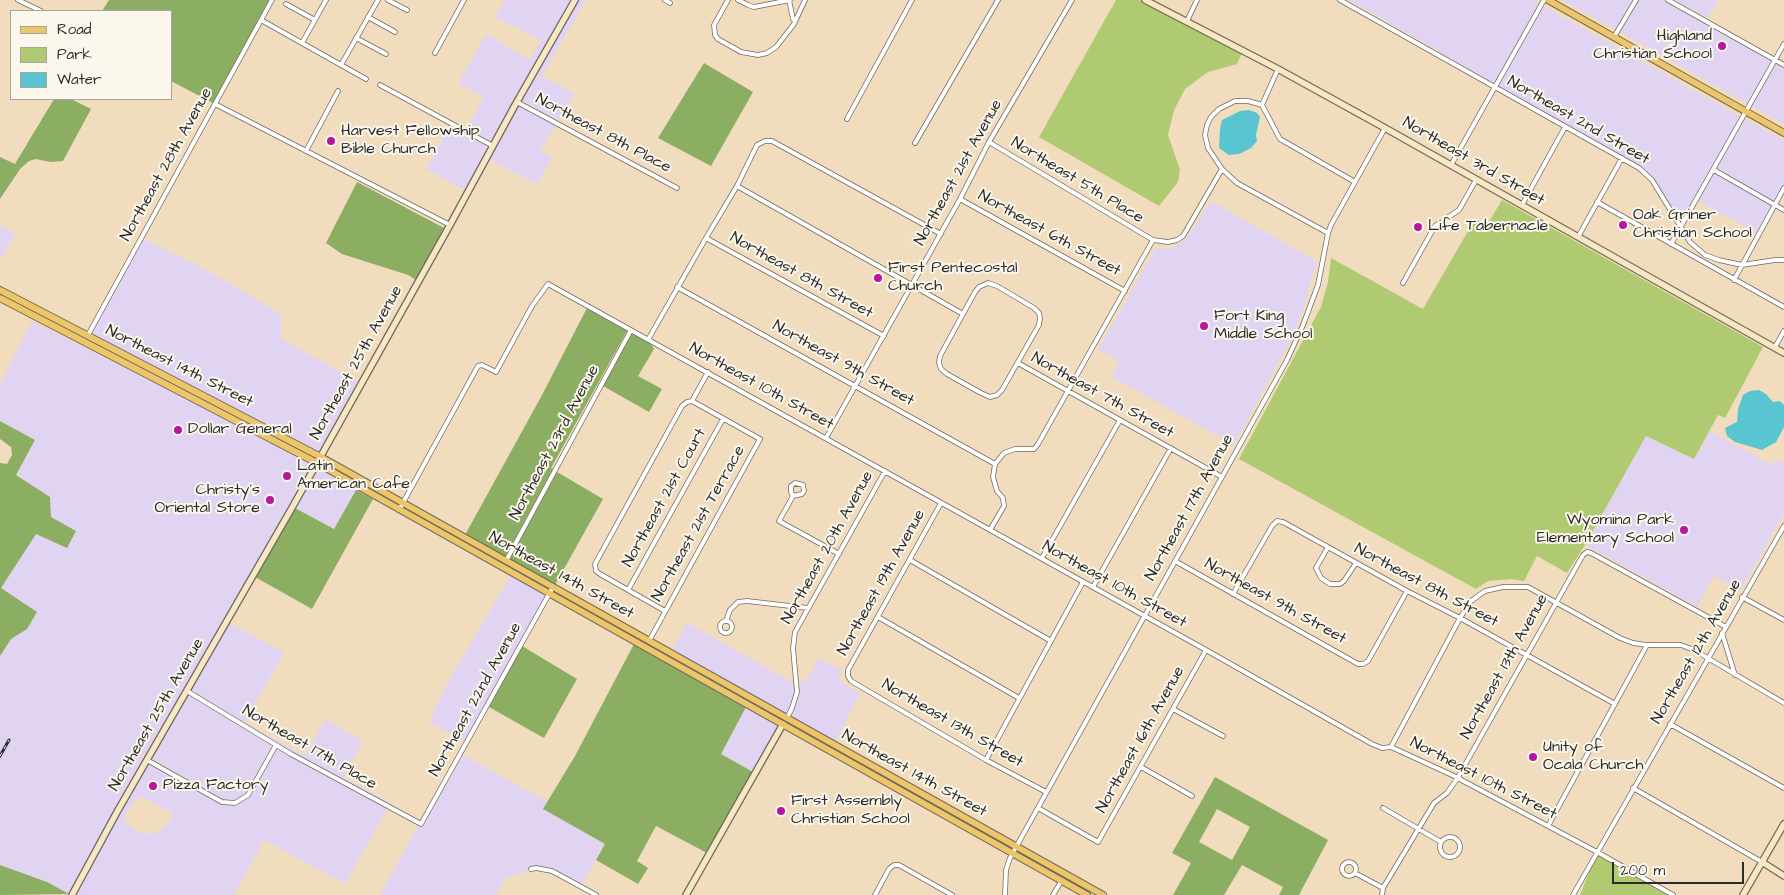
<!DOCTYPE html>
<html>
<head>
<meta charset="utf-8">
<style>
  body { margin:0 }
  #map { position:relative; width:1784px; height:895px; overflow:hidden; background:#f1ddbd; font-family:"Architects Daughter",sans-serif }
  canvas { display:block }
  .legend { position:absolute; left:10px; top:10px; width:162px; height:90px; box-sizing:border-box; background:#fbf7ec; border:1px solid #a8a59f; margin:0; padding:6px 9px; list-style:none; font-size:15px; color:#2b2b2b }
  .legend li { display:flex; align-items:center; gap:10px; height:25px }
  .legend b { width:25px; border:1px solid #a8a59f }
  .scale { position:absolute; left:1612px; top:862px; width:132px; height:22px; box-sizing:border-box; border:2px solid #2b2b2b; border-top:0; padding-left:6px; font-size:15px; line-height:18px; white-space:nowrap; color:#2b2b2b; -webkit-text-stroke:4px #fbf7ec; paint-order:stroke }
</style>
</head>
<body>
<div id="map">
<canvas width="1784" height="895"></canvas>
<ul class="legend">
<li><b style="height:6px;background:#ecc669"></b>Road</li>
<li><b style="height:14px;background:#afca70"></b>Park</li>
<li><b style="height:14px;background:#58c5d0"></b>Water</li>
</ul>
<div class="scale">200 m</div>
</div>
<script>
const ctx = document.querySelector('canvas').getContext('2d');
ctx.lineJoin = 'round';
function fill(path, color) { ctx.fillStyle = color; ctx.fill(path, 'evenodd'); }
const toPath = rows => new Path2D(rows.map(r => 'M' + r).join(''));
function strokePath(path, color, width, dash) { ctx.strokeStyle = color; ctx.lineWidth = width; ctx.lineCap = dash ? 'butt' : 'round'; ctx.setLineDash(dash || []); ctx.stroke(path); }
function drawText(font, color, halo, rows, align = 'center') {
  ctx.font = font + ' "Architects Daughter",sans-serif'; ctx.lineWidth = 4; ctx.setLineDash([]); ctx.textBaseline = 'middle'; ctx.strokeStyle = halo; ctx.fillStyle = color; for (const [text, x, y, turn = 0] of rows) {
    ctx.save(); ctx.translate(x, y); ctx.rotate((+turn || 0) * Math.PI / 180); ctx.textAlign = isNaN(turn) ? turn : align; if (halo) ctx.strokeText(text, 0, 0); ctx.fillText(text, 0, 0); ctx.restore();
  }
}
fill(toPath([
  [505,0,573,0,492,142,467,129,484,97,458,84,486,34,530,60,541,40,495,17],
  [578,0,586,0,542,76,575,94,558,121,521,100],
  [1349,0,1532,0,1539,4,1494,83],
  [1562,0,1633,0,1616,30],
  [1639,0,1663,0,1772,61,1748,104,1620,32],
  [1674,0,1718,0,1707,18,1715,23],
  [1543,6,1741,117,1680,223,1654,179,1640,166,1498,86],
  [1776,63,1784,68,1784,124,1752,106],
  [518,105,556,125,540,151,552,158,537,184,488,159],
  [1745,119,1784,141,1784,184,1774,202,1717,168],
  [449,127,490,147,466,191,426,169],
  [1714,173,1772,206,1757,233,1698,201],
  [1211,201,1318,262,1313,274,1303,310,1290,341,1234,445,1112,377,1119,361,1098,350,1156,248,1172,248,1187,238],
  [0,226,15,233,0,261],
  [143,239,201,267,281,314,281,339,360,382,320,453,91,334],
  [32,321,314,464,70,895,47,882,0,865,0,656,11,639,27,629,1,588,36,533,51,517,50,497,16,475,35,440,0,421,0,384],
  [1710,431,1772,465,1776,459,1784,464,1784,514,1740,591,1714,576,1697,607,1585,545,1646,436,1694,459],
  [317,468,356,490,334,529,295,508],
  [511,575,546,595,495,685,465,742,429,722,448,682],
  [228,622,284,653,245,722,305,756,325,720,363,741,344,777,390,803,389,805,292,752,190,690],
  [686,622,795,684,794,696,786,715,673,651],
  [819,658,842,671,837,680,860,693,835,742,790,717,798,697,800,683,807,679],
  [187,694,272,746,246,793,240,798,235,801,223,799,150,758],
  [746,707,779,725,753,772,721,754],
  [276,748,387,809,345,884,264,840,234,895,75,895,148,763,221,804,235,806,243,802,250,796],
  [142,797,172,813,170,819,162,830,151,834,136,831,126,822,124,817,136,799],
  [463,755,548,802,544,809,605,844,582,884,553,869,536,865,529,867,529,872,510,876,506,878,496,895,380,895,418,826,422,828]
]), '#e1d4f3');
fill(toPath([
  [1116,0,1139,0,1242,53,1237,64,1208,72,1185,89,1174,110,1168,135,1180,170,1178,182,1159,206,1039,137],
  [1502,200,1763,347,1725,418,1718,415,1694,459,1646,436,1585,545,1567,573,1537,556,1524,581,1511,579,1488,581,1476,589,1239,459,1321,307,1328,282,1331,258,1423,309,1475,219,1487,225],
  [1597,852,1673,895,1580,895]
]), '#afca70');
fill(toPath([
  [109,0,269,0,213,103,171,81,171,11,102,11],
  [704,63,753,92,711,166,658,138],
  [54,99,71,99,91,109,63,161,50,162,36,159,29,161,20,169,0,199,0,157,15,164],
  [357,182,446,229,416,280,408,275,342,254,326,243],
  [587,308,627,331,551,468,553,469,505,557,465,535,542,395],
  [631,333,650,342,654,349,638,376,662,389,649,412,603,386],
  [0,421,35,440,16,475,50,497,51,517,76,531,67,548,36,534,1,588,37,612,27,629,11,639,0,656,0,463,7,464,12,455,11,447,0,439],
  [557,472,603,499,555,585,509,560],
  [356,490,373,499,312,609,255,577,295,508,334,529],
  [634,644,746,707,721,754,753,772,707,853,656,826,637,861,648,868,638,884,596,860,605,844,543,809,575,756],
  [522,646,577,679,544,738,489,707],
  [1215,777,1328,840,1299,895,1279,895,1283,887,1242,865,1224,895,1173,895,1191,863,1172,853],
  [1217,809,1250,827,1232,860,1199,842],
  [0,865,47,882,69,894,0,895]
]), '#8bae62');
fill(toPath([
  [1249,110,1257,113,1260,117,1256,135,1257,141,1251,148,1239,154,1229,155,1219,148,1220,129,1222,120,1240,111],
  [1759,390,1766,394,1773,402,1780,401,1784,405,1784,427,1776,442,1762,450,1735,442,1727,436,1725,428,1737,422,1738,409,1743,395,1750,391]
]), '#58c5d0');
const street = toPath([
  [18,0,41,11],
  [388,0,407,10],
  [665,0,670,3],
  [728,0,714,25,715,35,718,39,741,52,758,55,767,53,776,47,794,24,805,0],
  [738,0,748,5,754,7,790,0],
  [789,0,793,19,795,21],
  [1340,0,1639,168,1652,180,1690,242,1705,255,1719,260,1742,265,1775,260,1784,260],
  [1668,0,1784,65],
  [286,4,315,20],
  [368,17,395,32],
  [261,20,366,79],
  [1187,21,1197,0],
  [1614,37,1636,0],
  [356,38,386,54],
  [302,43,326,0],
  [435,53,464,0],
  [341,65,378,0],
  [380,85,493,146],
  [517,102,677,188],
  [215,104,450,225],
  [1262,105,1280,139,1355,182],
  [1262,105,1278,69],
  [847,119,912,0],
  [989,142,1153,240],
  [915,143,998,0],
  [306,151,338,91],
  [1451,165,1544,0],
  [1222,169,1237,183,1328,233],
  [1714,170,1784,210],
  [737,186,963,314],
  [960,199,1125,291],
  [1597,202,1784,307],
  [1522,205,1565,127],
  [1578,237,1622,158],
  [706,238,884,336],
  [1671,244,1784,44],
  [1734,280,1784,188],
  [988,283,997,286,1034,308,1039,313,1040,318,1039,325,1002,390,997,395,990,397,981,393,947,374,941,369,939,363,940,356,975,292,979,287,988,283],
  [1403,283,1435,226,1459,210,1476,180],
  [677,287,995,464],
  [88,335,272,0],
  [649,338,706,238,737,186,757,145,765,141,772,141,941,234],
  [1775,347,1784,331],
  [1018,363,1222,477],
  [826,438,960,199,989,142,1072,0],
  [793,496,791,492,791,486,795,483,803,485,804,491,802,494,793,496,779,521,839,554],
  [941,503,848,670,848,676,851,681,986,760,1046,792],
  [399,510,478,366,482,365,496,372,532,306,548,284,1206,650,1372,744,1382,748,1391,747,1452,775,1597,852,1673,895],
  [990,530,1004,506,1003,498,997,491,993,477,995,464,1004,453,1015,449,1034,449,1038,444,1153,240,1168,242,1177,240,1183,236,1222,169,1208,148,1205,135,1207,125,1211,117,1219,109,1235,101,1248,101,1262,105],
  [1328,547,1316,568,1321,578,1330,584,1340,584,1344,581,1356,563],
  [1042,558,1120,420],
  [910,560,1051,641],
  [506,561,631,330],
  [1175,561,1358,664,1363,664,1368,661,1407,591],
  [1093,587,1171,448],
  [628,590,723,419],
  [1233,594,1272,526,1277,521,1283,522,1407,591,1460,618,1615,704],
  [1742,597,1784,620],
  [665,611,600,574,596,571,595,564,682,406,687,402,692,401,708,372],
  [878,617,1019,698],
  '720 627a6 6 0 1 1 12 0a6 6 0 1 1-12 0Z',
  [726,621,730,610,738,602,747,601,808,608],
  [1722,633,1735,675],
  [649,641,760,439,692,401],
  [187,691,291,754,421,824,553,587],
  [1173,709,1223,736],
  [787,718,792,708,797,692,793,648,795,632,885,471],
  [1670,724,1784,788],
  [1391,747,1460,618,1471,601,1485,591,1503,587,1528,587,1620,638,1633,643,1647,645,1681,645,1694,650,1784,703],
  [147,760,222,802,235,803,248,795,276,745],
  [986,760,1083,582],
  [1141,767,1192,796],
  [1633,788,1762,862],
  [1038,808,1098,842,1206,650],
  [1383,808,1441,842],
  [1548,826,1647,645],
  '1440 847a10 10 0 1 1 20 0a10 10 0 1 1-20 0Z',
  '1342 869a7 7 0 1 1 14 0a7 7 0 1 1-14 0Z',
  [531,869,536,868,552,871,596,895],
  [1355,873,1383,888],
  [875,895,889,869,894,865,899,865,952,895],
  [1005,895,1006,870,1010,858,1287,360,1303,325,1318,285,1328,233,1331,225,1385,128],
  [1053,895,1062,880],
  [1382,895,1383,888,1434,803,1447,793,1457,779,1583,555,1587,552,1591,553,1726,627],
  [1573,895,1784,526]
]);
const secondary = toPath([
  [1145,0,1278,69,1385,128,1784,353],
  [1762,862,1784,876],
  [72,895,117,812,293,506,450,225,514,107,575,0],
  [686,895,783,724],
  [1743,895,1784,824]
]);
const primary = toPath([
  [1548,0,1784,133],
  [0,290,321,457,1103,895],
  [0,298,317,463,1087,895]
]);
strokePath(street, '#70695e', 5.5);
strokePath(secondary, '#70695e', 8);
strokePath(primary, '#70695e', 8);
strokePath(street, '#fff', 4);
strokePath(secondary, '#f7e8c3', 5.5);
strokePath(primary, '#ecc669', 6);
const rail = toPath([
  [0,756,9,740]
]);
strokePath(rail, '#2b2b2b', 3);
strokePath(rail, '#fbf7ec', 1, [4]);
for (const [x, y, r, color] of [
  [1722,46,5,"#b5179e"],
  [331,141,5,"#b5179e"],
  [1623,225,5,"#b5179e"],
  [1418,227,5,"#b5179e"],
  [878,278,5,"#b5179e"],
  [1204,326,5,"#b5179e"],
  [178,430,5,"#b5179e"],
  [287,476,5,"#b5179e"],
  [270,500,5,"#b5179e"],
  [1684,530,5,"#b5179e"],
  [1533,757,5,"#b5179e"],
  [153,786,5,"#b5179e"],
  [781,811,5,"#b5179e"]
]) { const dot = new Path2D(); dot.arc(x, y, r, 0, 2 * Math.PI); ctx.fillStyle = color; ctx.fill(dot); strokePath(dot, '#fbf7ec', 2); }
drawText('16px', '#2b2b2b', '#fbf7ec', [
  ["Highland",1712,37,"right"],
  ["Christian School",1712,55,"right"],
  ["Harvest Fellowship",341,132],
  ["Bible Church",341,150],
  ["Oak Griner",1633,216],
  ["Christian School",1633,234],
  ["Life Tabernacle",1428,227],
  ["First Pentecostal",888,269],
  ["Church",888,287],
  ["Fort King",1214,317],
  ["Middle School",1214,335],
  ["Dollar General",188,430],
  ["Latin",297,467],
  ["American Cafe",297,485],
  ["Christy's",260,491,"right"],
  ["Oriental Store",260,509,"right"],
  ["Wyomina Park",1674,521,"right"],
  ["Elementary School",1674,539,"right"],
  ["Unity of",1543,748],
  ["Ocala Church",1543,766],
  ["Pizza Factory",163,786],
  ["First Assembly",791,802],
  ["Christian School",791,820]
], 'left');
drawText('16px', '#2b2b2b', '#fbf7ec', [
  ["Northeast 2nd Street",1578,121,30],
  ["Northeast 8th Place",603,134,28],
  ["Northeast 3rd Street",1473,162,30],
  ["Northeast 28th Avenue",167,165,-61],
  ["Northeast 21st Avenue",959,173,-61],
  ["Northeast 5th Place",1077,181,31],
  ["Northeast 6th Street",1049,234,29],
  ["Northeast 8th Street",801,276,29],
  ["Northeast 25th Avenue",357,363,-61],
  ["Northeast 9th Street",843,364,29],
  ["Northeast 14th Street",179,367,27],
  ["Northeast 10th Street",761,387,29],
  ["Northeast 7th Street",1102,396,29],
  ["Northeast 23rd Avenue",555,443,-62],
  ["Northeast 21st Court",665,498,-61],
  ["Northeast 17th Avenue",1190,508,-61],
  ["Northeast 21st Terrace",699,524,-61],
  ["Northeast 20th Avenue",828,548,-61],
  ["Northeast 14th Street",561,576,29],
  ["Northeast 19th Avenue",882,583,-61],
  ["Northeast 10th Street",1114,585,29],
  ["Northeast 8th Street",1426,586,28],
  ["Northeast 9th Street",1275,602,29],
  ["Northeast 12th Avenue",1697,652,-60],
  ["Northeast 13th Avenue",1505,667,-61],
  ["Northeast 22nd Avenue",476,700,-61],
  ["Northeast 25th Avenue",157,715,-60],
  ["Northeast 13th Street",952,724,30],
  ["Northeast 16th Avenue",1141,740,-61],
  ["Northeast 17th Place",309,748,30],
  ["Northeast 14th Street",914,774,29],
  ["Northeast 10th Street",1483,779,27]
]);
</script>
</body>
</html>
